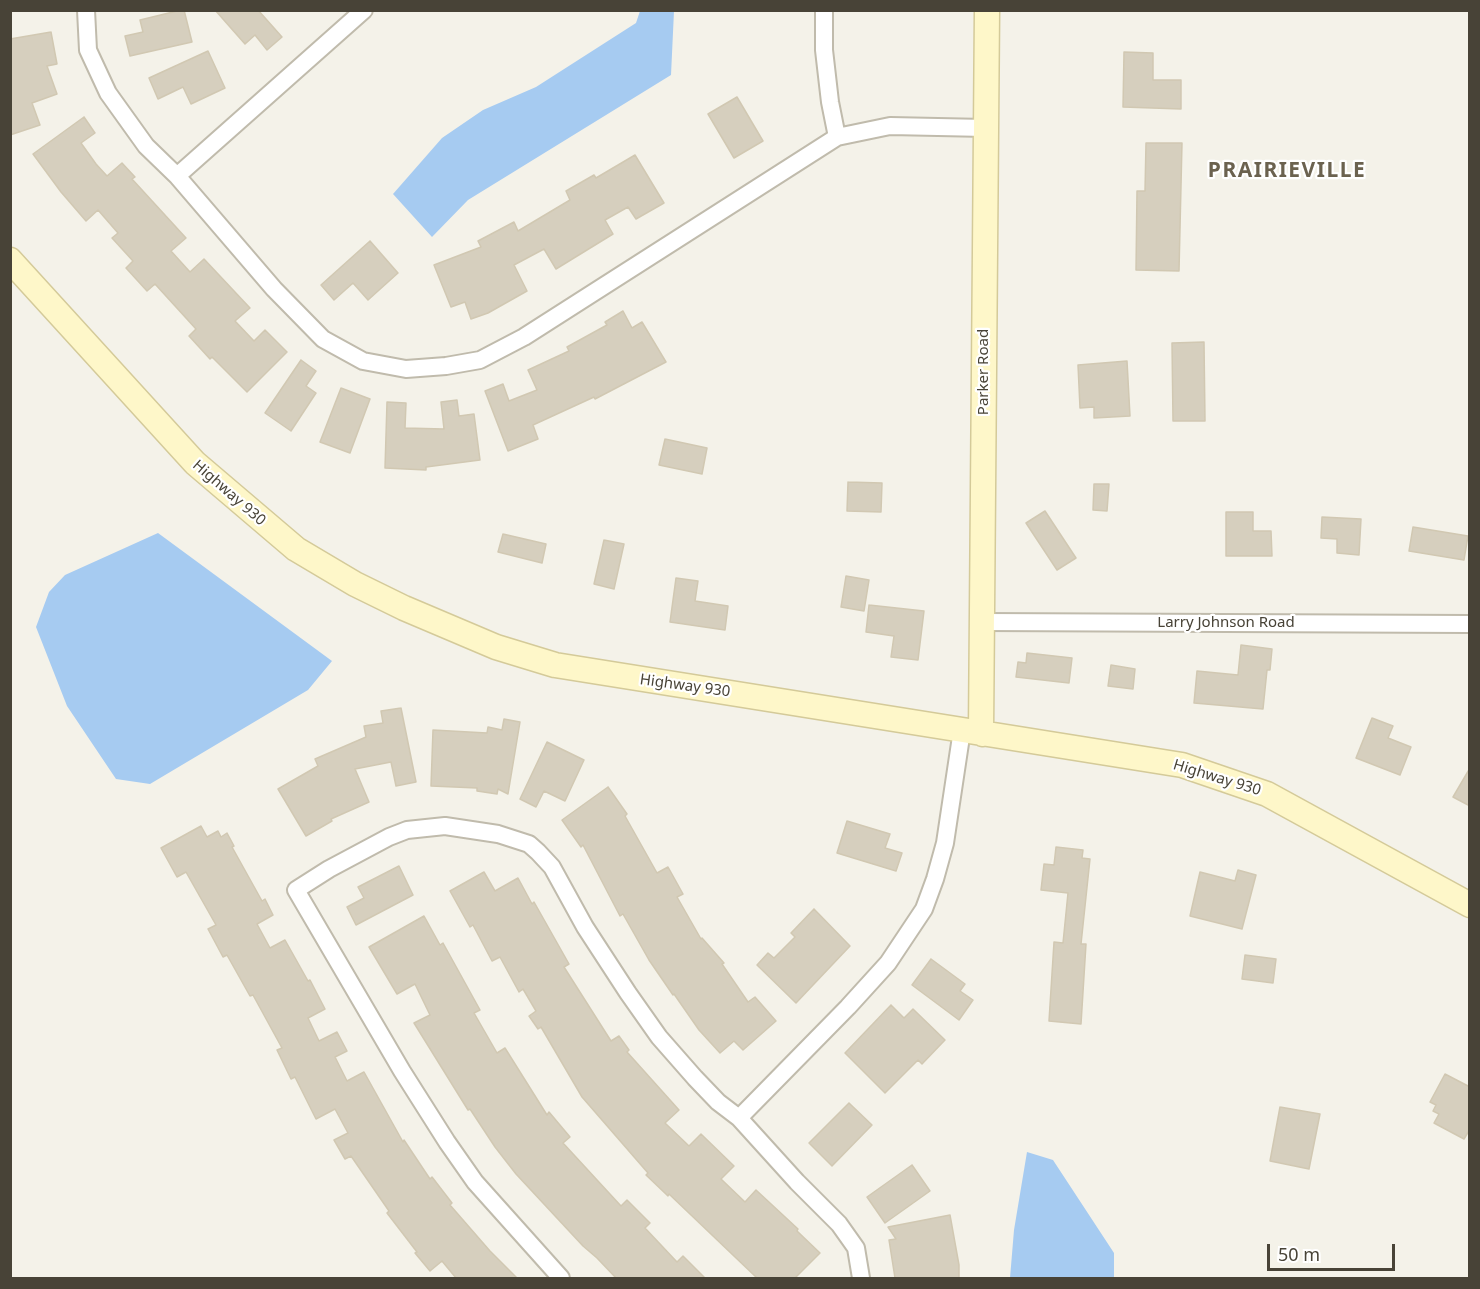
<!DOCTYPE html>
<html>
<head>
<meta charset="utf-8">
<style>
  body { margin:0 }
  #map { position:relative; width:1480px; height:1289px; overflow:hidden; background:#f4f2e9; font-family:"Noto Sans",sans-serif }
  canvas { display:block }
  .frame { position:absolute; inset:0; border:12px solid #484337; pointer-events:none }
  .scale { position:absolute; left:1267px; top:1244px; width:128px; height:27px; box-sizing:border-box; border:3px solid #484337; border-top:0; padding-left:8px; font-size:18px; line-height:21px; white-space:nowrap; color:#484337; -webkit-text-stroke:4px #fff; paint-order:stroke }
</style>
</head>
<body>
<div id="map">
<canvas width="1480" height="1289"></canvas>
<div class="frame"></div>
<div class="scale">50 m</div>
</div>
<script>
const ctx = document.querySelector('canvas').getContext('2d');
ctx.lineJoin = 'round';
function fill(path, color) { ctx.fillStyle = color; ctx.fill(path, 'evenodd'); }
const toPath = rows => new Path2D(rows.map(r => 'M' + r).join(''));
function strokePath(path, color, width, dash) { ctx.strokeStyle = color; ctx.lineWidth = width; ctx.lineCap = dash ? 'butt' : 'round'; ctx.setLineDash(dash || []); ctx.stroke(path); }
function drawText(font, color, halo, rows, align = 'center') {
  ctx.font = font + ' "Noto Sans",sans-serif'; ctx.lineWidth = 4.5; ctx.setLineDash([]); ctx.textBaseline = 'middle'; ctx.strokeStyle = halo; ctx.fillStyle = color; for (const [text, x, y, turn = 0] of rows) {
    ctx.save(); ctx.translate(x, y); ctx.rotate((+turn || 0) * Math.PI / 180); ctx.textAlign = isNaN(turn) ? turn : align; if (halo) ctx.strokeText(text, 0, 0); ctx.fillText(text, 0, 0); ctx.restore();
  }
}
fill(toPath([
  [640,11,674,11,671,75,468,200,432,237,393,194,442,138,483,110,536,87,636,23],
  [158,533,332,661,308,690,150,784,116,779,67,706,36,627,49,592,65,575],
  [1027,1152,1053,1160,1114,1253,1114,1278,1010,1278,1014,1230]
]), '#a6cbf1');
const building = toPath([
  [181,10,184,10,192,42,130,56,125,36,143,32,140,20,181,10],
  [215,10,258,10,282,37,267,50,255,35,245,44,215,10],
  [51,32,57,64,47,66,57,94,32,103,40,125,10,135,10,39,51,32],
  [208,51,225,88,191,104,183,87,158,99,149,78,208,51],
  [1124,52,1153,53,1153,80,1181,80,1181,109,1123,107,1124,52],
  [737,97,763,141,734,158,708,114,737,97],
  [84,117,95,133,81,143,96,164,107,176,122,163,135,177,132,179,186,238,171,251,190,272,204,259,250,308,235,321,254,341,265,330,287,352,247,392,212,357,210,359,189,336,196,329,155,284,147,291,126,268,133,261,112,238,118,233,98,210,86,221,61,192,33,154,84,117],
  [1146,143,1182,143,1179,271,1136,270,1137,191,1145,191,1146,143],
  [635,155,664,203,636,219,628,207,605,220,613,234,556,269,544,249,514,265,527,291,488,313,471,319,465,302,451,307,434,265,481,247,478,241,514,222,518,231,570,200,566,191,594,175,596,178,635,155],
  [370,241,398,273,368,300,353,283,334,300,321,285,370,241],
  [623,311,632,328,642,322,666,362,595,399,594,397,533,425,538,439,508,451,485,391,503,384,509,401,537,390,528,370,569,351,567,347,607,325,605,322,623,311],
  [1204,342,1205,421,1173,421,1172,343,1204,342],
  [301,360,316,371,306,386,316,393,291,431,265,413,301,360],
  [1127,361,1130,416,1094,418,1094,407,1080,408,1078,365,1127,361],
  [341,388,370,399,350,453,320,442,341,388],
  [457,400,459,416,474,414,480,460,426,467,426,470,385,468,387,402,406,403,405,428,444,429,441,402,457,400],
  [665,439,707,448,702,474,659,465,665,439],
  [848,482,882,483,881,512,847,511,848,482],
  [1094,484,1109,484,1107,511,1093,510,1094,484],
  [1045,511,1076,558,1057,570,1026,523,1045,511],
  [1226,512,1253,512,1253,531,1271,531,1272,556,1226,556,1226,512],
  [1322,517,1361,519,1359,555,1337,553,1337,539,1321,538,1322,517],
  [1413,527,1468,536,1464,560,1409,551,1413,527],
  [503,534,546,544,542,563,498,552,503,534],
  [604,540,624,544,614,589,594,584,604,540],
  [846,576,869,580,864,611,841,607,846,576],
  [676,578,698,581,695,601,728,606,725,630,670,622,676,578],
  [869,605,924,611,918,660,891,657,894,636,866,632,869,605],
  [1241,645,1272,649,1270,670,1267,670,1263,709,1194,703,1197,671,1238,675,1241,645],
  [1027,653,1072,658,1069,683,1016,677,1018,662,1026,663,1027,653],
  [1111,665,1135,669,1133,689,1108,686,1111,665],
  [401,708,416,782,396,786,391,762,355,769,369,802,331,819,332,821,306,836,278,789,318,766,315,759,366,737,364,726,383,723,381,711,401,708],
  [1372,718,1393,726,1388,738,1411,747,1400,775,1356,758,1372,718],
  [504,719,520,722,508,794,498,789,497,794,477,791,477,788,431,786,433,730,487,733,488,727,502,730,504,719],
  [547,742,584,760,565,801,544,791,536,807,520,799,547,742],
  [1470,768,1470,806,1453,797,1470,768],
  [608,787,627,814,625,816,657,873,668,867,683,894,677,897,701,939,702,938,724,963,722,964,748,1002,755,997,776,1021,743,1050,734,1041,720,1053,699,1030,674,994,673,995,649,960,623,914,620,916,583,845,581,847,562,820,608,787],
  [847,821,890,834,885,848,902,853,896,871,837,853,847,821],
  [201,826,207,837,218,831,221,837,227,833,234,846,232,847,262,901,265,899,273,915,257,924,270,948,285,940,308,981,310,980,325,1009,308,1018,319,1041,337,1032,347,1051,335,1057,347,1081,364,1072,403,1142,404,1140,430,1179,432,1177,452,1203,450,1205,490,1251,517,1278,456,1278,442,1261,430,1271,415,1253,417,1252,387,1213,389,1211,351,1156,345,1159,334,1140,348,1133,335,1109,316,1119,295,1077,291,1079,277,1050,282,1048,253,995,250,996,227,955,223,957,208,929,216,925,186,872,177,877,161,848,201,826],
  [1056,847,1083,850,1082,858,1090,859,1081,944,1086,944,1081,1024,1049,1021,1054,942,1063,943,1068,893,1041,890,1044,864,1054,865,1056,847],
  [399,866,413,895,356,925,347,907,364,898,358,887,399,866],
  [1238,870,1256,875,1242,929,1190,916,1200,872,1235,881,1238,870],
  [484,872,495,891,518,878,532,904,534,902,569,964,564,967,611,1041,619,1036,629,1050,627,1052,679,1110,665,1123,689,1146,701,1134,734,1166,721,1179,745,1202,756,1190,798,1229,797,1231,820,1253,795,1278,757,1278,669,1194,668,1196,646,1175,648,1173,582,1097,541,1027,538,1029,529,1016,536,1011,523,989,519,992,500,957,492,961,473,925,470,927,450,891,484,872],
  [814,909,850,946,796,1003,757,965,768,953,774,958,795,937,791,933,814,909],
  [424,916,440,945,443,943,464,981,480,1010,474,1013,497,1053,505,1048,547,1115,549,1112,570,1137,563,1143,621,1206,627,1200,650,1223,645,1228,677,1262,683,1256,705,1278,616,1278,597,1258,583,1246,516,1174,495,1147,470,1109,468,1110,414,1023,430,1015,415,984,397,994,369,947,424,916],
  [1245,955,1276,959,1273,983,1242,979,1245,955],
  [931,959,965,984,960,991,973,1000,959,1020,912,985,931,959],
  [891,1005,904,1018,913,1009,945,1040,922,1064,918,1060,885,1093,845,1053,891,1005],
  [1445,1074,1470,1087,1470,1129,1464,1139,1434,1123,1439,1114,1433,1111,1436,1105,1430,1102,1445,1074],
  [849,1103,872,1125,832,1166,809,1143,849,1103],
  [1280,1107,1320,1114,1309,1169,1270,1161,1280,1107],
  [912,1165,930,1191,885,1223,867,1197,912,1165],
  [950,1215,959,1265,959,1278,895,1278,889,1240,896,1239,888,1227,950,1215]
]);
fill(building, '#d6cfbe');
strokePath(building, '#d1c8b2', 1.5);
const street = toPath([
  [86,10,88,50,108,93,146,146,177,176],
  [364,10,177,176,274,289,323,339,363,361,406,369,446,366,480,360,524,337,837,137,890,126,986,128],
  [824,10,824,50,830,102,837,137],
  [982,622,1470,624],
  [739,1118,848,1007,888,963,924,909,935,879,945,843,962,730],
  [561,1278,475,1182,447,1142,402,1071,296,890,329,869,389,837,407,830,445,826,498,834,529,844,538,852,552,867,585,927,628,993,659,1037,695,1078,718,1102,739,1118,797,1182,839,1224,856,1248,861,1278]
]);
const secondary = toPath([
  [10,260,195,463,296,549,355,584,404,608,496,647,555,665,1182,765,1267,794,1470,905],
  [983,734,981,731,987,10]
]);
strokePath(street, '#c0bbac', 20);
strokePath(secondary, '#d4ca99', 27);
strokePath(street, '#fff', 16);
strokePath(secondary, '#fef7c9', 24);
drawText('15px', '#484337', '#fff', [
  ["Parker Road",984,372,-90],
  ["Highway 930",229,493,41],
  ["Larry Johnson Road",1226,623],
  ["Highway 930",685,686,8],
  ["Highway 930",1217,778,17]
]);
ctx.letterSpacing = '1.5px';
drawText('bold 21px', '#6b624f', '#fff', [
  ["PRAIRIEVILLE",1287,171]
]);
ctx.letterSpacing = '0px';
</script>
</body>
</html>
